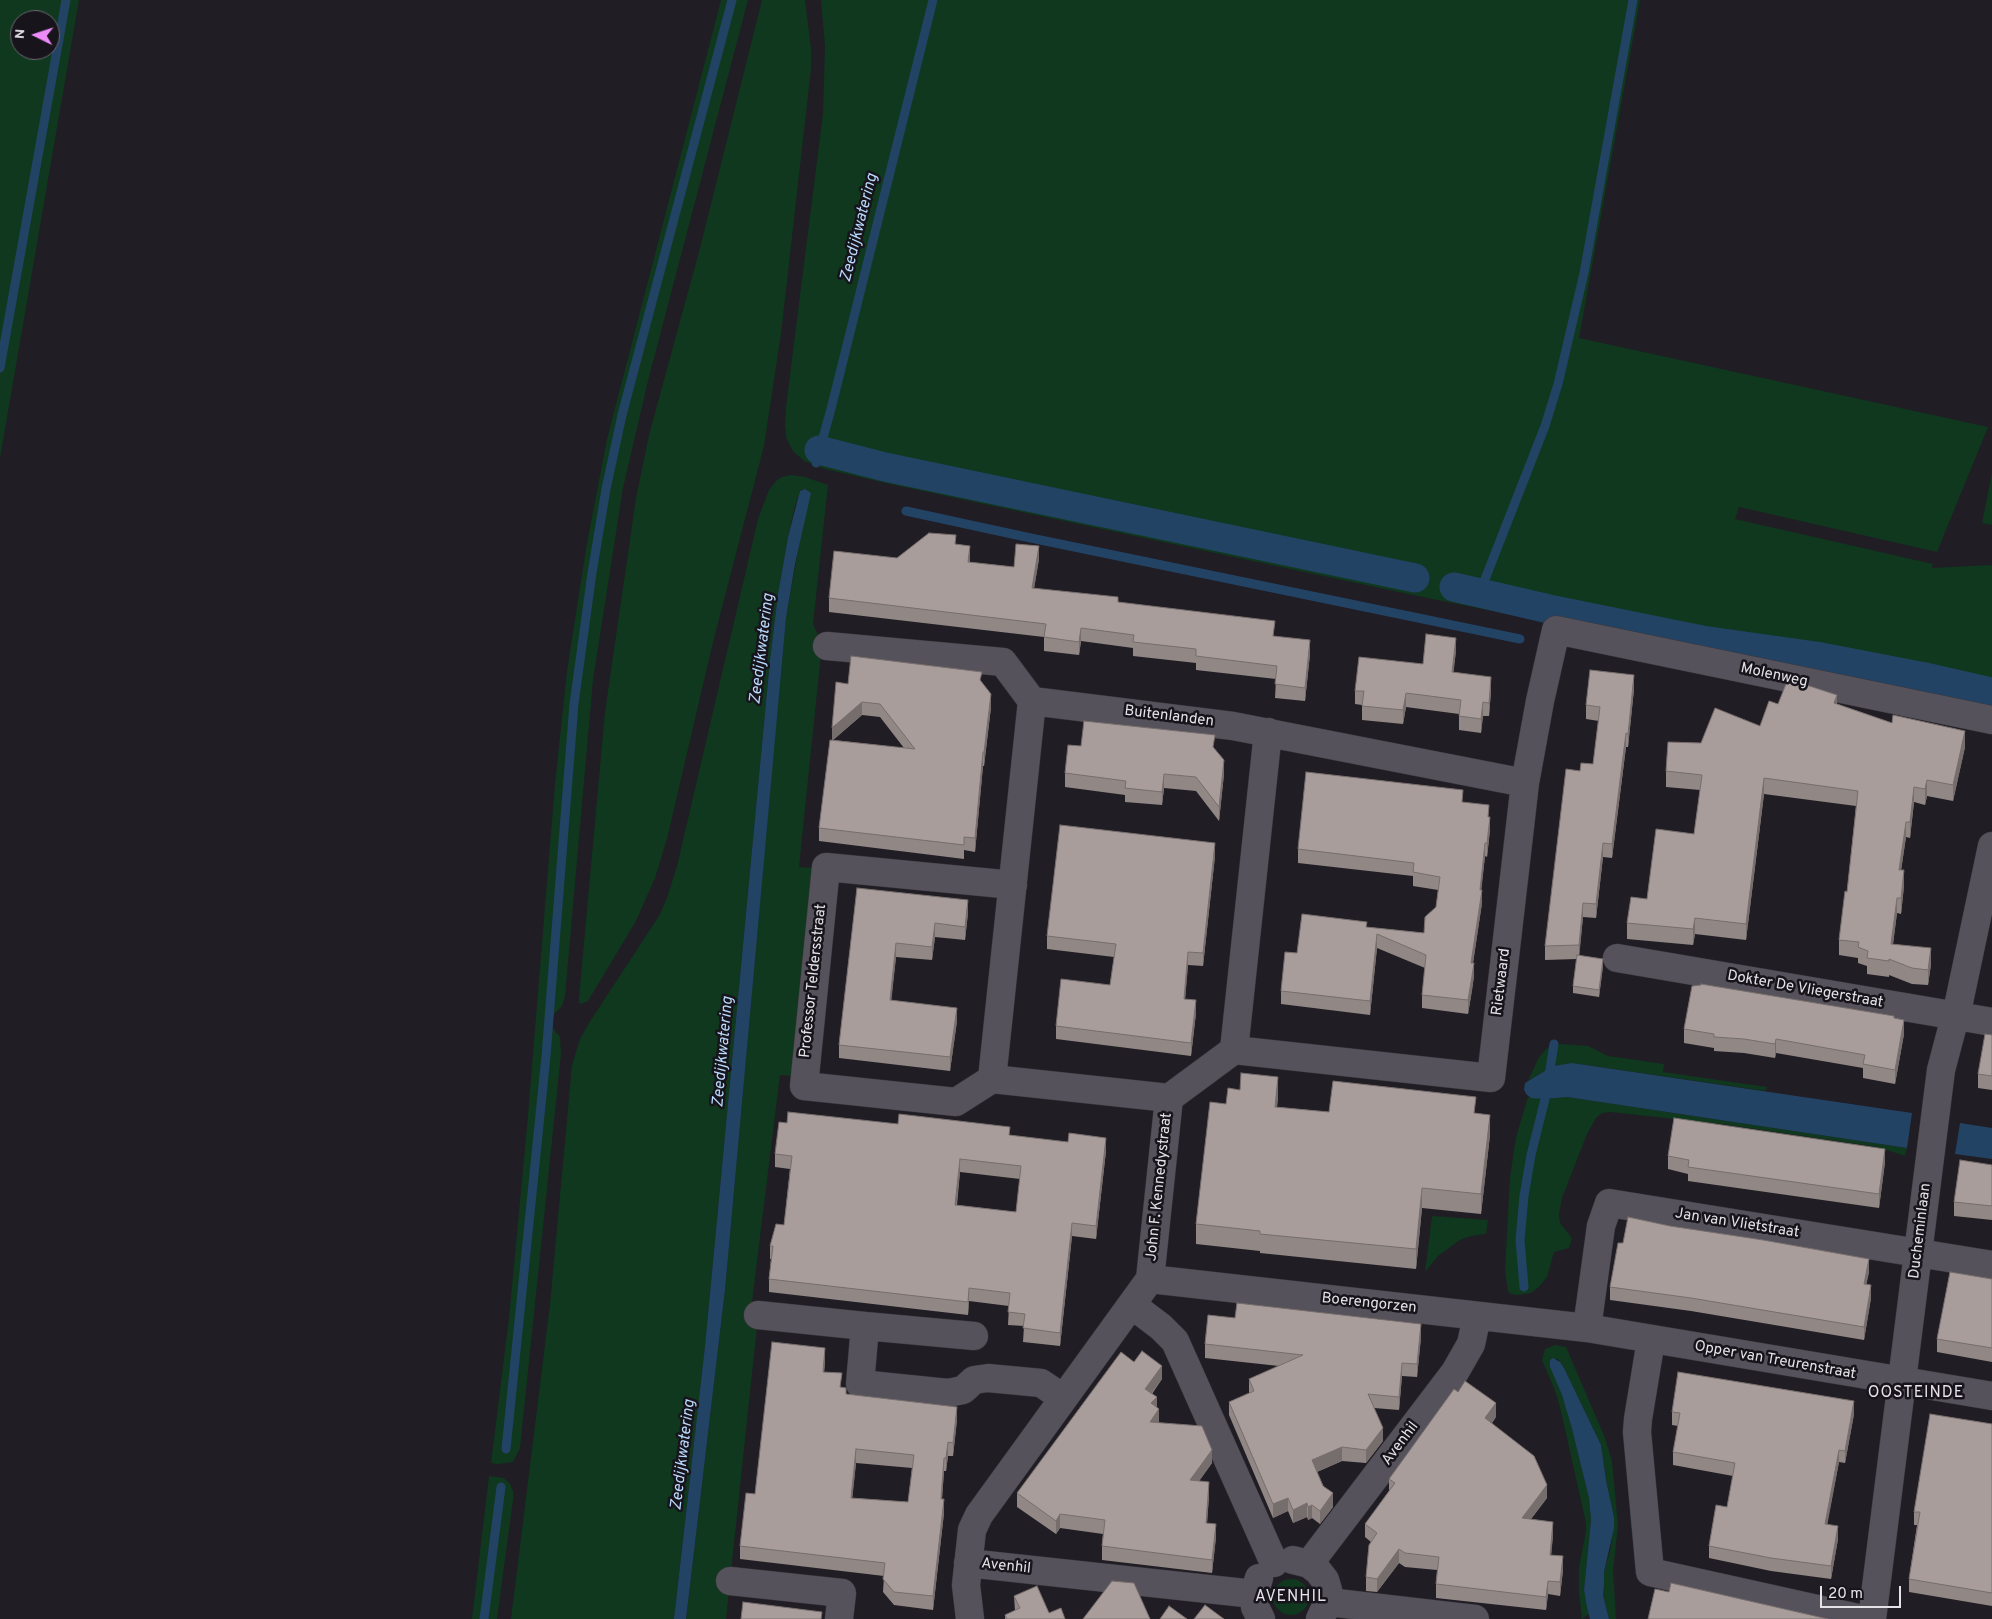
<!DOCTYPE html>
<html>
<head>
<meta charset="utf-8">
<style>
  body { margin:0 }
  #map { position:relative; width:1992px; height:1619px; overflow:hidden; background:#201d24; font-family:Overpass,sans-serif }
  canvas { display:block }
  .north { position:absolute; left:10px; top:10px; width:50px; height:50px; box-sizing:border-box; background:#17141b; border:1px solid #69676d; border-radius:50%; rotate:274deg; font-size:14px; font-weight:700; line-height:20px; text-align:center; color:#e5e3e8 }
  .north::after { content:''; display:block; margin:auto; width:18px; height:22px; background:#ed8cf9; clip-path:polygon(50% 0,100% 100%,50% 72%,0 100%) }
  .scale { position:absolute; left:1820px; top:1586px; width:81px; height:22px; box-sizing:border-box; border:2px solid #e5e3e8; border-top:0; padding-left:6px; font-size:15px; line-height:18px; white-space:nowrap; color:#e5e3e8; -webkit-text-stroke:4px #17141b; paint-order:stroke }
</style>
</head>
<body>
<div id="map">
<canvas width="1992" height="1619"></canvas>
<div class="north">N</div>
<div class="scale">20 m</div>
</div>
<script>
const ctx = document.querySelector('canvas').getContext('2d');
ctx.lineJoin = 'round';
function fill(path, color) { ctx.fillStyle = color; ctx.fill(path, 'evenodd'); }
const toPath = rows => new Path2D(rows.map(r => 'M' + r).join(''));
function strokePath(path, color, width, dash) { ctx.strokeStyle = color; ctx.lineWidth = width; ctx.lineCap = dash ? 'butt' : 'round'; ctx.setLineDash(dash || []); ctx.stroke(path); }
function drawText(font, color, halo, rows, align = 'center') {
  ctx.font = font + ' Overpass,sans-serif'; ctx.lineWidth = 5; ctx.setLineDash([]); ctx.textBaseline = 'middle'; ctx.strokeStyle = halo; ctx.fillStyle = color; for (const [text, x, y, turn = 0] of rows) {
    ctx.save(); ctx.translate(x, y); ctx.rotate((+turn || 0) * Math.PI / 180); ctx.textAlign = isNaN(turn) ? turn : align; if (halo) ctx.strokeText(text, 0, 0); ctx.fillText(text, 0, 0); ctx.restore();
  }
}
fill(toPath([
  [0,0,79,0,0,458],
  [20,20,50,20,50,50,20,50],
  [721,0,748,0,648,381,623,488,593,680,565,996,562,1006,554,1014,551,1021,552,1027,560,1037,561,1054,520,1448,513,1462,498,1464,491,1463,509,1318,527,1127,555,784,567,671,587,543,607,439],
  [762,0,805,0,811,48,811,69,781,334,764,446,713,642,667,839,655,878,636,921,588,1001,581,1004,579,1003,579,998,605,712,636,498,649,435,700,248],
  [821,0,1640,0,1579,338,1988,427,1937,552,1739,507,1735,519,1933,564,1932,568,1992,565,1992,711,1413,595,890,484,825,469,804,461,793,451,786,437,785,425,786,407,823,113,825,46],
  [1992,473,1992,525,1982,523],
  [791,475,805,477,828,485,813,624,822,644,799,867,813,868,792,1076,780,1075,751,1310,758,1317,726,1619,686,1619,725,1290,777,711,786,618,801,533,803,489,800,491,795,506,788,537,778,594,770,660,705,1346,674,1619,511,1619,550,1304,572,1065,580,1039,589,1023,659,916,667,898,677,866,758,519,769,490,776,481,782,477],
  [1560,1044,1588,1046,1608,1056,1664,1064,1663,1072,1767,1087,1765,1091,1572,1063,1553,1066,1528,1081,1538,1059,1544,1051,1549,1047],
  [1528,1097,1545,1099,1567,1097,1907,1148,1905,1156,1878,1147,1722,1124,1610,1112,1602,1113,1596,1118,1587,1134,1562,1198,1559,1214,1560,1223,1572,1238,1569,1248,1554,1252,1547,1277,1539,1287,1531,1293,1517,1295,1511,1294,1508,1291,1505,1270,1510,1177,1516,1137],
  [1432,1216,1488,1220,1486,1234,1471,1236,1460,1240,1438,1256,1425,1272],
  [1555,1345,1566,1347,1605,1438,1612,1461,1618,1526,1613,1570,1616,1619,1609,1619,1603,1594,1604,1572,1611,1547,1614,1517,1606,1480,1601,1445,1564,1368,1557,1358,1550,1367,1562,1395,1572,1429,1589,1498,1591,1520,1584,1590,1589,1614,1582,1619,1579,1593,1579,1567,1586,1531,1586,1523,1560,1407,1554,1388,1542,1360,1545,1349],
  [489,1476,504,1478,510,1484,513,1491,513,1500,497,1619,472,1619],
  '1273 1597a18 18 0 1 1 36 0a18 18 0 1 1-36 0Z'
]), '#0f381e');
fill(toPath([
  [805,489,811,493,795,564,786,618,725,1290,686,1619,674,1619,705,1346,770,660,778,594,788,537,800,491],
  [1572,1063,1912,1113,1907,1148,1567,1097,1545,1099,1531,1098,1526,1094,1524,1089,1525,1083,1553,1066],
  [1960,1123,1992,1128,1992,1159,1955,1154],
  [1553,1358,1560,1362,1564,1368,1601,1445,1606,1480,1614,1517,1614,1528,1604,1572,1604,1585,1603,1595,1609,1619,1590,1619,1587,1607,1584,1590,1591,1520,1589,1498,1572,1429,1562,1395,1550,1367,1550,1360]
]), '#234365');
strokePath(toPath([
  [0,368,66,0],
  [816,463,831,409,933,0],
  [906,511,1026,537,1520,639],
  [1480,592,1545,426,1558,384,1584,273,1633,0],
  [1722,647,1723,643],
  [1524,1287,1520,1240,1524,1196,1531,1155,1546,1095,1554,1044],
  [506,1449,546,1056,574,704,592,573,606,489,622,415,732,0],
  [484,1619,501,1487]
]), '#234365', 9);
strokePath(toPath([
  [819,450,885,467,1415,578],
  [1454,587,1549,609,1702,640,1816,656,1925,677,1992,692]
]), '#234365', 29);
const minor = toPath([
  [827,646,1003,662,1032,701,1233,726,1525,783],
  [1013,885,826,867,804,1086,956,1102,992,1079,1169,1098],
  [1617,958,1992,1022],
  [1234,1050,1491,1078,1525,783,1540,701,1556,630,1992,720],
  [992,1079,1032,701],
  [1150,1279,1587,1328,1992,1396],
  [1132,1305,1161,1327,1175,1341,1274,1563],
  [758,1315,865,1326,860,1384,948,1393,963,1390,974,1380,988,1378,1041,1383,1063,1398],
  [865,1326,974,1336],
  [1587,1328,1601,1226,1609,1203,1992,1265],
  [1651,1340,1638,1419,1637,1432,1650,1572,1862,1619],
  [1293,1560,1309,1564,1318,1571,1325,1580,1328,1590,1328,1602,1320,1619],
  [968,1563,1254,1594],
  [1309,1564,1455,1372,1471,1344,1477,1316],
  [1259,1578,1254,1594,1255,1607,1261,1619],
  [730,1581,842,1593,839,1619],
  [1328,1602,1475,1619],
  [970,1619,966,1585,972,1530,979,1515,1150,1279,1169,1098,1234,1050,1268,732],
  [1872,1619,1941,1070,1959,1002,1992,846]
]);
strokePath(minor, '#3a373d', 29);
strokePath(minor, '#56525b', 28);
fill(toPath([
  [956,545,970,560,970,562,1014,567,1039,559,1034,588,1118,603,1275,636,1310,654,1305,701,1275,698,1276,679,1196,670,1196,663,1133,656,1133,648,1081,641,1079,655,1044,651,1044,637,829,612,829,598],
  [1456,651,1453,673,1491,691,1489,716,1483,716,1481,733,1459,730,1459,714,1406,707,1403,724,1362,720,1362,705,1355,704,1355,691],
  [982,682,991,707,984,766,983,766,975,852,964,850,964,859,819,841,819,828,832,740,848,684],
  [862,715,880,717,904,748,833,740],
  [1634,689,1628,747,1626,747,1612,858,1603,857,1596,918,1583,917,1579,955,1603,966,1599,997,1573,993,1573,986,1577,959,1545,960,1545,946,1580,771,1593,764,1599,721,1586,719,1586,705],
  [1778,704,1837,704,1892,723,1965,747,1953,801,1927,796,1925,805,1914,802,1910,838,1906,837,1901,870,1904,886,1901,914,1897,913,1893,944,1931,964,1928,985,1912,984,1889,975,1889,977,1867,974,1867,966,1858,963,1858,958,1839,955,1839,940,1847,892,1856,806,1764,794,1746,940,1695,934,1693,945,1627,939,1627,923,1647,899,1694,834,1700,790,1666,787,1666,771,1701,743,1760,726],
  [1081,746,1215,749,1224,774,1219,821,1196,791,1164,788,1162,805,1125,802,1125,795,1065,787,1065,773],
  [1463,803,1489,817,1490,830,1487,857,1485,856,1481,890,1482,903,1473,963,1474,976,1472,990,1468,1014,1422,1008,1422,995,1425,968,1377,948,1370,1015,1281,1004,1281,991,1297,953,1367,927,1424,933,1436,907,1438,890,1413,886,1413,876,1298,863,1298,849],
  [1215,856,1203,966,1188,965,1185,999,1196,1013,1191,1056,1056,1039,1056,1026,1110,985,1114,957,1047,949,1047,936],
  [857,888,968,913,965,940,935,937,932,960,896,957,891,1000,957,1021,950,1071,839,1058,839,1045],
  [1894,1018,1904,1034,1895,1084,1863,1078,1863,1068,1776,1053,1775,1058,1744,1053,1714,1051,1714,1048,1684,1043,1684,1029],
  [1992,1035,1992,1090,1978,1088,1978,1074],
  [1278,1097,1277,1107,1329,1112,1476,1113,1490,1135,1481,1214,1422,1208,1416,1269,1260,1253,1260,1251,1196,1244,1196,1224,1226,1104],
  [787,1123,898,1124,1010,1135,1106,1151,1096,1239,1072,1236,1060,1346,1023,1342,1024,1326,1008,1325,1009,1306,969,1301,968,1315,769,1292,769,1279,771,1259,770,1259,770,1246,784,1225,790,1169,775,1167,775,1154],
  [960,1172,1020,1179,1016,1212,957,1205],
  [1668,1156,1885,1162,1879,1208,1688,1181,1688,1174,1668,1169],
  [1992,1165,1992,1220,1954,1216,1954,1202],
  [1869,1272,1866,1284,1871,1298,1864,1340,1691,1311,1610,1300,1610,1287],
  [1992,1279,1992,1362,1937,1352,1937,1339],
  [1421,1337,1417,1377,1402,1376,1399,1410,1374,1408,1383,1441,1366,1463,1342,1461,1317,1472,1333,1507,1320,1524,1312,1518,1308,1520,1307,1517,1293,1523,1288,1511,1273,1518,1229,1415,1229,1402,1249,1393,1249,1379,1279,1366,1205,1358,1205,1344],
  [825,1362,824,1372,842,1388,846,1394,957,1420,953,1456,948,1456,946,1471,944,1471,942,1499,944,1513,933,1610,894,1605,883,1592,884,1576,740,1559,740,1546,755,1494],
  [856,1463,912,1468,908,1502,852,1498],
  [1134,1362,1162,1379,1152,1394,1157,1407,1158,1423,1212,1463,1199,1481,1209,1496,1207,1523,1216,1537,1212,1573,1102,1560,1102,1546,1103,1534,1060,1528,1056,1534,1017,1507,1017,1493],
  [1672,1412,1854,1414,1845,1463,1839,1462,1827,1524,1838,1539,1831,1579,1771,1571,1709,1558,1709,1546,1727,1507,1733,1476,1673,1465,1673,1452,1678,1426,1672,1425],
  [1496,1417,1492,1423,1547,1498,1531,1519,1553,1535,1551,1555,1563,1570,1560,1596,1548,1594,1546,1610,1436,1598,1436,1584,1437,1570,1405,1567,1399,1563,1377,1592,1366,1591,1366,1577,1371,1542,1365,1537,1365,1524,1389,1491,1389,1479],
  [1992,1424,1992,1606,1909,1592,1909,1579,1917,1525,1914,1525,1914,1512],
  [1014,1596,1049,1613,1065,1619,1005,1619,1005,1615,1015,1611]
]), '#918785');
fill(toPath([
  [970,546,970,560,968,575,968,562],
  [1039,546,1039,559,1032,601,1032,588],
  [1081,628,1081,641,1079,655,1079,642],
  [1456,638,1456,651,1452,686,1452,672],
  [1310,640,1310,654,1305,701,1305,688],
  [1634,675,1634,689,1628,747,1628,734],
  [1491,677,1491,691,1489,716,1489,703],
  [1406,693,1406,707,1403,724,1403,710],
  [991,694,991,707,984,766,984,752],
  [1837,695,1837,711,1834,703],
  [862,702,862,715,832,741,832,728],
  [1483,702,1483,716,1481,733,1481,719],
  [1965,731,1965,747,1953,801,1953,785],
  [1626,733,1626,747,1612,858,1612,844],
  [983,752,983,766,975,852,975,838],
  [1224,760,1224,774,1219,821,1219,807],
  [1164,774,1164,788,1162,805,1162,792],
  [1764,778,1764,794,1746,940,1746,924],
  [1927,780,1927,796,1925,805,1925,789],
  [1914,787,1914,802,1910,838,1910,822],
  [1490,817,1490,830,1487,857,1487,843],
  [1906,822,1906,837,1899,885,1899,870],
  [1215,843,1215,856,1203,966,1203,953],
  [1485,843,1485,856,1480,903,1480,890],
  [1603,843,1603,857,1596,918,1596,904],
  [1904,870,1904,886,1901,914,1901,898],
  [1482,890,1482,903,1471,976,1471,963],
  [1897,898,1897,913,1891,959,1891,944],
  [968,900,968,913,965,940,965,927],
  [1583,903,1583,917,1579,959,1579,945],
  [1695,918,1695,934,1693,945,1693,929],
  [935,923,935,937,932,960,932,947],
  [1377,934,1377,948,1370,1015,1370,1001],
  [896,943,896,957,890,1014,890,1000],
  [1931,948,1931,964,1928,985,1928,970],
  [1188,952,1188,965,1184,1012,1184,999],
  [1603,959,1603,966,1599,997,1599,990],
  [1474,963,1474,976,1472,990,1468,1014,1468,1000],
  [1196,1000,1196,1013,1191,1056,1191,1043],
  [957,1008,957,1021,950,1071,950,1057],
  [1904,1020,1904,1034,1895,1084,1895,1070],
  [1776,1039,1776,1053,1775,1058,1775,1044],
  [1278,1077,1278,1097,1275,1126,1275,1107],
  [1490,1115,1490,1135,1481,1214,1481,1194],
  [1106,1138,1106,1151,1096,1239,1096,1226],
  [1885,1149,1885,1162,1879,1208,1879,1194],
  [960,1159,960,1172,955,1218,955,1205],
  [1422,1188,1422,1208,1416,1269,1416,1249],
  [1072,1223,1072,1236,1060,1346,1060,1333],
  [1869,1259,1869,1272,1864,1297,1864,1284],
  [1871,1285,1871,1298,1864,1340,1864,1327],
  [969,1288,969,1301,968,1315,968,1302],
  [1421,1324,1421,1337,1417,1377,1417,1364],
  [825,1348,825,1362,823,1385,823,1372],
  [1402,1363,1402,1376,1399,1410,1399,1397],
  [1162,1366,1162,1379,1145,1402,1145,1389],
  [1157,1397,1157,1411,1151,1403],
  [1854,1401,1854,1414,1845,1463,1845,1451],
  [1496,1403,1496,1417,1485,1431,1485,1418],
  [957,1407,957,1420,953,1456,953,1443],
  [1159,1409,1159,1422,1150,1435,1150,1422],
  [1383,1428,1383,1441,1366,1463,1366,1450],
  [948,1442,948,1456,946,1471,946,1458],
  [1342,1447,1342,1461,1312,1474,1312,1460],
  [856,1449,856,1463,851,1512,851,1498],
  [1212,1450,1212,1463,1190,1494,1190,1480],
  [1839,1450,1839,1462,1825,1537,1825,1524],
  [944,1458,944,1471,941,1512,941,1499],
  [1209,1482,1209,1496,1206,1536,1206,1523],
  [1547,1485,1547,1498,1522,1531,1522,1518],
  [1333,1493,1333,1507,1320,1524,1320,1511],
  [1288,1498,1288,1511,1273,1518,1273,1504],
  [944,1499,944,1513,933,1610,933,1596],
  [1307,1503,1307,1517,1293,1523,1293,1510],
  [1312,1505,1312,1518,1308,1520,1308,1507],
  [1060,1514,1060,1528,1056,1534,1056,1521],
  [1553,1522,1553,1535,1550,1568,1550,1555],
  [1216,1524,1216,1537,1212,1573,1212,1560],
  [1838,1526,1838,1539,1831,1579,1831,1566],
  [1399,1549,1399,1563,1377,1592,1377,1579],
  [1563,1556,1563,1570,1560,1596,1560,1582],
  [1548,1581,1548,1594,1546,1610,1546,1597]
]), '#766e6c');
const building = toPath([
  [929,533,956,535,955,544,970,546,968,562,1014,567,1016,544,1039,546,1032,588,1118,597,1118,602,1275,621,1273,636,1310,640,1305,688,1275,684,1277,666,1196,656,1196,649,1133,642,1134,635,1081,628,1079,642,1044,637,1046,624,829,598,834,551,897,558,929,533],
  [1426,634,1456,638,1452,672,1491,677,1489,703,1483,702,1481,719,1459,716,1461,700,1406,693,1403,710,1362,706,1364,691,1355,691,1359,657,1423,664,1426,634],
  [851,656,982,672,980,680,991,694,984,752,983,752,975,838,964,837,964,845,819,828,830,740,915,749,880,704,862,702,832,728,836,682,848,684,851,656],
  [1590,670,1634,675,1628,734,1626,733,1612,844,1603,843,1596,904,1583,903,1579,945,1545,946,1566,769,1580,771,1581,763,1593,764,1600,707,1586,705,1590,670],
  [1788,679,1837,695,1834,703,1892,723,1893,715,1965,731,1953,785,1927,780,1925,789,1914,787,1910,822,1906,822,1899,870,1904,870,1901,898,1897,898,1891,944,1931,948,1928,970,1912,968,1889,959,1889,961,1867,958,1868,951,1858,947,1859,942,1839,940,1845,891,1847,892,1858,791,1764,778,1746,924,1695,918,1693,929,1627,923,1631,897,1647,899,1656,829,1694,834,1702,775,1666,771,1668,742,1701,743,1715,708,1760,726,1769,701,1778,704,1788,679],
  [1084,721,1215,735,1213,747,1224,760,1219,807,1196,777,1164,774,1162,792,1125,788,1126,781,1065,773,1068,745,1081,746,1084,721],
  [1306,772,1463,790,1462,802,1489,805,1488,817,1490,817,1487,843,1485,843,1480,890,1482,890,1471,963,1474,963,1472,976,1468,1000,1422,995,1426,955,1377,934,1370,1001,1281,991,1285,952,1297,953,1302,914,1367,922,1366,927,1424,933,1425,917,1436,907,1440,877,1413,872,1414,863,1298,849,1306,772],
  [1060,825,1215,843,1203,953,1188,952,1184,999,1196,1000,1191,1043,1056,1026,1061,979,1110,985,1116,944,1047,936,1060,825],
  [857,888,968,900,965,927,935,923,932,947,896,943,890,1000,957,1008,950,1057,839,1045,857,888],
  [1577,955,1603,959,1599,990,1573,986,1577,955],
  [1701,984,1894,1016,1894,1018,1904,1020,1895,1070,1863,1064,1865,1055,1776,1039,1775,1044,1744,1039,1714,1037,1714,1034,1684,1029,1692,986,1701,985,1701,984],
  [1985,1034,1992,1035,1992,1076,1978,1074,1985,1034],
  [1241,1073,1278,1077,1275,1107,1329,1112,1333,1081,1476,1097,1474,1113,1490,1115,1481,1194,1422,1188,1416,1249,1260,1234,1260,1231,1196,1224,1210,1102,1226,1104,1228,1088,1240,1090,1241,1073],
  [788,1112,898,1124,899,1114,1010,1127,1009,1135,1068,1142,1069,1133,1106,1138,1096,1226,1072,1223,1060,1333,1023,1328,1025,1314,1008,1312,1010,1293,969,1288,968,1302,769,1279,773,1246,770,1246,776,1224,784,1225,792,1156,775,1154,779,1122,787,1123,788,1112],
  [960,1159,1021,1166,1016,1212,955,1205,960,1159],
  [1674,1118,1885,1149,1879,1194,1688,1167,1689,1160,1668,1156,1674,1118],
  [1960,1160,1992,1165,1992,1206,1954,1202,1960,1160],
  [1628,1217,1670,1226,1763,1240,1869,1259,1864,1284,1871,1285,1864,1327,1691,1298,1610,1287,1618,1243,1623,1243,1628,1217],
  [1950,1272,1992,1279,1992,1348,1937,1339,1950,1272],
  [1237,1303,1421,1324,1417,1364,1402,1363,1399,1397,1368,1394,1383,1428,1366,1450,1342,1447,1312,1460,1323,1486,1333,1493,1320,1511,1312,1505,1308,1507,1307,1503,1293,1510,1288,1498,1273,1504,1229,1402,1254,1391,1249,1379,1303,1355,1205,1344,1208,1315,1235,1318,1237,1303],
  [772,1342,825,1348,823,1372,842,1373,840,1387,846,1388,846,1394,957,1407,953,1443,948,1442,946,1458,944,1458,941,1499,944,1499,933,1596,894,1592,883,1579,885,1563,740,1546,746,1493,755,1494,772,1342],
  [856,1449,914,1455,908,1502,851,1498,856,1449],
  [1142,1351,1162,1366,1145,1389,1157,1397,1151,1403,1159,1409,1150,1422,1202,1426,1212,1450,1190,1480,1209,1482,1206,1523,1216,1524,1212,1560,1102,1546,1105,1520,1060,1514,1056,1521,1017,1493,1121,1352,1134,1362,1142,1351],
  [1678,1372,1854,1401,1845,1451,1839,1450,1825,1524,1838,1526,1831,1566,1771,1558,1709,1546,1716,1505,1727,1507,1735,1463,1673,1452,1680,1413,1672,1412,1678,1372],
  [1465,1381,1496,1403,1485,1418,1534,1456,1547,1485,1522,1518,1553,1522,1550,1555,1563,1556,1560,1582,1548,1581,1546,1597,1436,1584,1439,1557,1405,1553,1399,1549,1377,1579,1366,1577,1369,1545,1377,1533,1365,1524,1395,1483,1389,1479,1454,1389,1458,1392,1465,1381],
  [1930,1414,1992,1424,1992,1593,1909,1579,1920,1512,1914,1512,1930,1414],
  [1112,1581,1134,1583,1150,1619,1083,1619,1112,1581],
  [1671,1583,1828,1619,1648,1619,1655,1589,1669,1592,1671,1583],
  [1037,1586,1049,1613,1061,1608,1065,1619,1007,1619,1005,1615,1020,1608,1014,1596,1037,1586],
  [743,1602,822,1612,821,1619,741,1619,743,1602],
  [1205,1605,1224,1619,1194,1619,1205,1605],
  [1169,1606,1187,1619,1160,1619,1169,1606]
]);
fill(building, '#a99d9b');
strokePath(building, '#766e6c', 1);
drawText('15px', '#e5e3e8', '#17141b', [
  ["Molenweg",1774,676,12],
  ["Buitenlanden",1169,717,7],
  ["Professor Teldersstraat",814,981,-84],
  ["Rietwaard",1502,982,-83],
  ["Dokter De Vliegerstraat",1805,990,10],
  ["John F. Kennedystraat",1160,1187,-84],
  ["Jan van Vlietstraat",1737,1224,9],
  ["Ducheminlaan",1921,1231,-83],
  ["Boerengorzen",1369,1304,6],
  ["Opper van Treurenstraat",1775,1361,10],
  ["Avenhil",1401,1444,-53],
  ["Avenhil",1006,1567,6]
]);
drawText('italic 16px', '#b9d9fd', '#17141b', [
  ["Zeedijkwatering",860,228,-76],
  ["Zeedijkwatering",763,649,-83],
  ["Zeedijkwatering",724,1052,-85],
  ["Zeedijkwatering",684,1455,-83]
]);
ctx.letterSpacing = '1px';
drawText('16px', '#e7e2ec', '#17141b', [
  ["OOSTEINDE",1916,1394],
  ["AVENHIL",1291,1598]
]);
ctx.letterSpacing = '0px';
</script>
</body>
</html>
